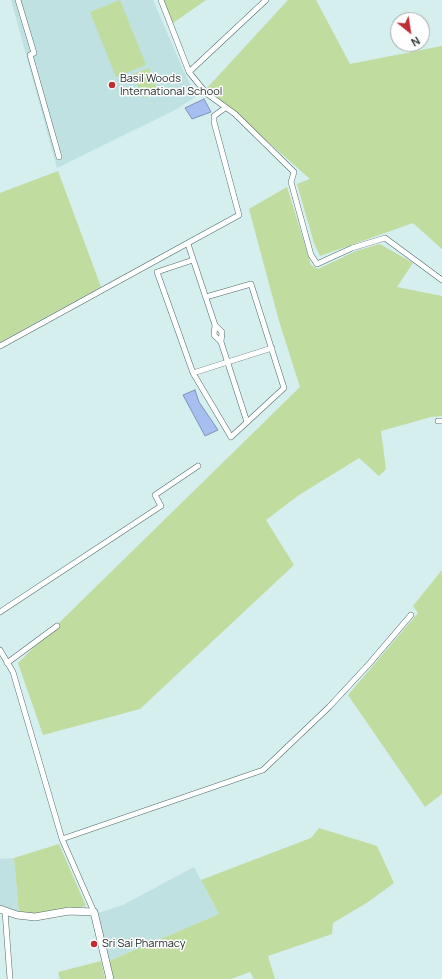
<!DOCTYPE html>
<html>
<head>
<meta charset="utf-8">
<style>
  body { margin:0 }
  #map { position:relative; width:442px; height:979px; overflow:hidden; background:#d5eeee; font-family:Manrope,sans-serif }
  canvas { display:block }
  .north { position:absolute; left:390px; top:12px; width:40px; height:40px; box-sizing:border-box; background:#fff; border:1px solid #a7abab; border-radius:50%; rotate:150deg; font-size:11px; font-weight:700; line-height:16px; text-align:center; color:#242d2d }
  .north::after { content:''; display:block; margin:auto; width:14px; height:18px; background:#be2e34; clip-path:polygon(50% 0,100% 100%,50% 72%,0 100%) }
</style>
</head>
<body>
<div id="map">
<canvas width="442" height="979"></canvas>
<div class="north">N</div>
</div>
<script>
const ctx = document.querySelector('canvas').getContext('2d');
ctx.lineJoin = 'round';
function fill(path, color) { ctx.fillStyle = color; ctx.fill(path, 'evenodd'); }
const toPath = rows => new Path2D(rows.map(r => 'M' + r).join(''));
function strokePath(path, color, width, dash) { ctx.strokeStyle = color; ctx.lineWidth = width; ctx.lineCap = dash ? 'butt' : 'round'; ctx.setLineDash(dash || []); ctx.stroke(path); }
function drawText(font, color, halo, rows, align = 'center') {
  ctx.font = font + ' Manrope,sans-serif'; ctx.lineWidth = 3; ctx.setLineDash([]); ctx.textBaseline = 'middle'; ctx.strokeStyle = halo; ctx.fillStyle = color; for (const [text, x, y, turn = 0] of rows) {
    ctx.save(); ctx.translate(x, y); ctx.rotate((+turn || 0) * Math.PI / 180); ctx.textAlign = isNaN(turn) ? turn : align; if (halo) ctx.strokeText(text, 0, 0); ctx.fillText(text, 0, 0); ctx.restore();
  }
}
fill(toPath([
  [11,0,153,0,185,74,196,96,177,109,57,168],
  [14,858,19,913,0,906,0,859],
  [194,867,219,914,109,961,98,913,123,905]
]), '#c0e1e1');
fill(toPath([
  [120,0,146,65,116,77,90,12],
  [163,0,206,0,173,23],
  [288,0,316,0,350,64,442,46,442,249,413,223,320,256,314,243,297,184,310,179,207,88],
  [149,68,158,92,143,98,133,74],
  [58,171,101,287,0,342,0,193],
  [287,187,311,265,318,269,356,251,380,244,413,263,397,287,442,296,442,416,431,417,381,431,386,469,379,476,359,458,299,495,266,520,294,565,140,709,43,735,18,663,300,387,279,321,249,209],
  [442,570,442,794,425,807,348,695,418,613,413,606],
  [319,828,377,846,394,883,368,902,333,923,332,934,268,956,275,979,254,979,250,972,231,979,113,979,109,961,219,914,201,880,311,838],
  [59,844,86,906,39,914,19,913,14,858],
  [101,961,105,979,60,979,58,972]
]), '#c0dc9e');
const water = toPath([
  [204,99,211,112,192,119,185,108,204,99],
  [195,390,199,402,218,430,205,436,183,395,195,390]
]);
fill(water, '#a7bef1');
strokePath(water, '#8092b6', 1);
const street = toPath([
  [18,0,34,53,30,55,59,157],
  [161,0,189,72,206,93,235,114,294,172,291,182,311,255,317,264,352,248,385,238,442,280],
  [189,72,266,0],
  [188,244,215,325,214,335,221,342,247,422],
  [193,260,157,272,193,373,231,437,284,388,251,284,206,297],
  [215,325,222,332,221,342],
  [0,346,239,215,214,122,214,116,225,108],
  [193,373,272,348],
  [438,421,442,421],
  [0,612,161,506,155,495,198,466],
  [0,650,13,672,62,839,94,912],
  [7,663,57,626],
  [62,839,263,770,329,707,369,664,411,615],
  [5,911,10,979]
]);
const secondary = toPath([
  [0,909,17,915,35,917,69,911,94,912,110,979]
]);
strokePath(street, '#546969', 6);
strokePath(secondary, '#546969', 8);
strokePath(street, '#fff', 5);
strokePath(secondary, '#fff', 7);
for (const [x, y, r, color] of [
  [112,85,4,"#be2e34"],
  [94,944,4,"#be2e34"]
]) { const dot = new Path2D(); dot.arc(x, y, r, 0, 2 * Math.PI); ctx.fillStyle = color; ctx.fill(dot); strokePath(dot, '#fff', 1.5); }
drawText('11px', '#242d2d', '#fff', [
  ["Basil Woods",120,79],
  ["International School",120,92],
  ["Sri Sai Pharmacy",102,944]
], 'left');
</script>
</body>
</html>
